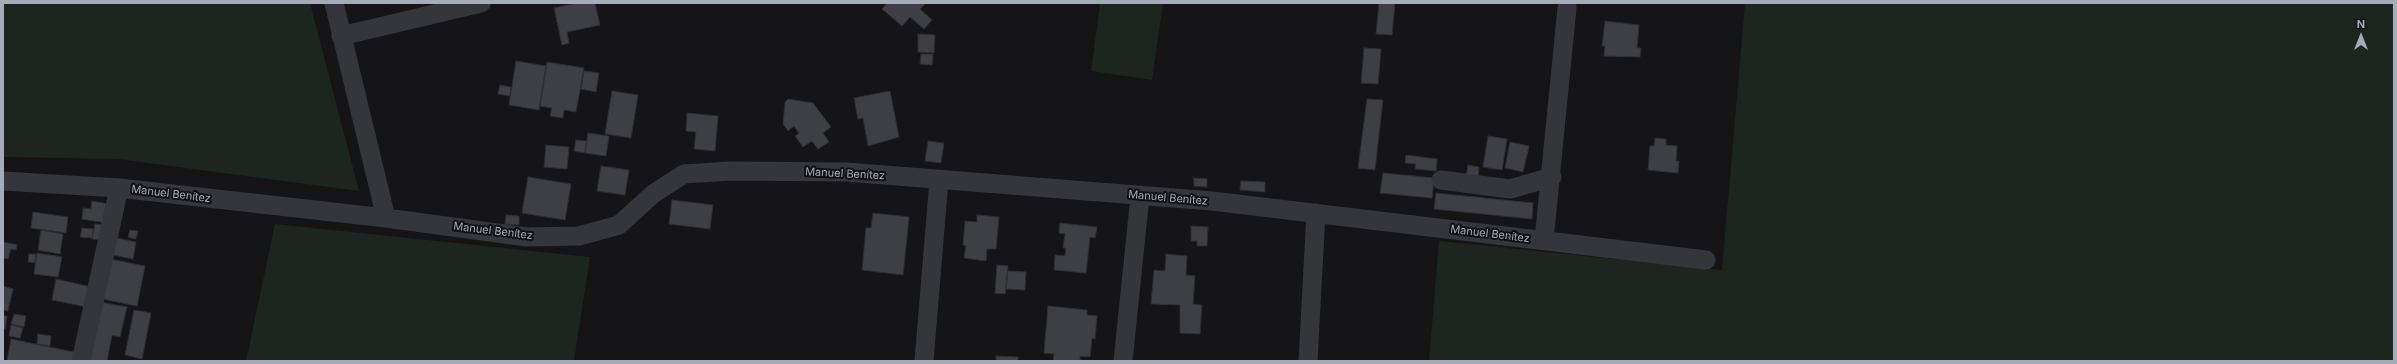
<!DOCTYPE html>
<html>
<head>
<meta charset="utf-8">
<style>
  body { margin:0 }
  #map { position:relative; width:2397px; height:364px; overflow:hidden; background:#151517; font-family:Inter,sans-serif }
  canvas { display:block }
  .frame { position:absolute; inset:0; border:4px solid #a5abb8; pointer-events:none }
  .north { position:absolute; left:2341px; top:16px; width:40px; height:40px; -webkit-text-stroke:3px #101012; paint-order:stroke; rotate:0deg; font-size:11px; font-weight:700; line-height:16px; text-align:center; color:#a5abb8 }
  .north::after { content:''; display:block; margin:auto; width:14px; height:18px; background:#a5abb8; clip-path:polygon(50% 0,100% 100%,50% 72%,0 100%) }
</style>
</head>
<body>
<div id="map">
<canvas width="2397" height="364"></canvas>
<div class="frame"></div>
<div class="north">N</div>
</div>
<script>
const ctx = document.querySelector('canvas').getContext('2d');
ctx.lineJoin = 'round';
function fill(path, color) { ctx.fillStyle = color; ctx.fill(path, 'evenodd'); }
const toPath = rows => new Path2D(rows.map(r => 'M' + r).join(''));
function strokePath(path, color, width, dash) { ctx.strokeStyle = color; ctx.lineWidth = width; ctx.lineCap = dash ? 'butt' : 'round'; ctx.setLineDash(dash || []); ctx.stroke(path); }
function drawText(font, color, halo, rows, align = 'center') {
  ctx.font = font + ' Inter,sans-serif'; ctx.lineWidth = 4; ctx.setLineDash([]); ctx.textBaseline = 'middle'; ctx.strokeStyle = halo; ctx.fillStyle = color; for (const [text, x, y, turn = 0] of rows) {
    ctx.save(); ctx.translate(x, y); ctx.rotate((+turn || 0) * Math.PI / 180); ctx.textAlign = isNaN(turn) ? turn : align; if (halo) ctx.strokeText(text, 0, 0); ctx.fillText(text, 0, 0); ctx.restore();
  }
}
fill(toPath([
  [3,3,310,3,359,191,118,159,3,157],
  [1100,3,1163,3,1152,80,1091,71],
  [1745,3,2394,3,2394,361,1429,361,1439,241,1722,270],
  [275,224,590,257,574,361,246,361]
]), '#1c251e');
const building = toPath([
  [577,3,595,3,600,25,567,32,569,43,562,45,554,8,577,3],
  [887,3,926,3,920,9,932,20,924,29,910,17,902,26,882,9,887,3],
  [1379,3,1395,3,1392,35,1376,34,1379,3],
  [1605,21,1639,25,1637,48,1641,48,1640,57,1604,56,1605,46,1602,46,1605,21],
  [918,34,935,35,934,53,918,52,918,34],
  [1364,48,1381,49,1378,84,1361,83,1364,48],
  [921,54,933,54,932,65,920,64,921,54],
  [516,61,546,66,539,110,509,105,516,61],
  [547,62,584,68,576,112,564,110,563,118,550,116,552,108,540,106,547,62],
  [584,71,599,73,596,92,581,89,584,71],
  [500,85,511,87,510,96,498,94,500,85],
  [612,91,638,95,631,138,605,134,612,91],
  [890,91,899,137,868,146,863,118,858,119,854,98,890,91],
  [788,99,813,103,831,127,823,133,829,142,818,149,812,141,803,147,795,136,799,133,794,126,788,131,783,124,785,102,788,99],
  [1367,99,1383,100,1375,170,1358,168,1367,99],
  [687,113,718,116,715,151,694,149,696,132,686,131,687,113],
  [588,133,609,136,606,156,585,153,588,133],
  [1488,136,1507,139,1502,170,1483,167,1488,136],
  [1655,138,1666,139,1666,145,1677,146,1676,161,1679,161,1678,173,1648,170,1650,146,1654,146,1655,138],
  [576,140,587,141,585,153,574,151,576,140],
  [928,141,944,143,941,163,925,161,928,141],
  [1510,142,1529,146,1523,172,1505,168,1510,142],
  [546,145,569,147,567,169,544,167,546,145],
  [1406,155,1437,159,1436,171,1415,169,1416,164,1405,163,1406,155],
  [1468,165,1479,167,1478,179,1466,177,1468,165],
  [601,166,629,170,625,195,597,191,601,166],
  [1383,173,1434,178,1432,198,1380,193,1383,173],
  [528,177,571,184,565,220,522,213,528,177],
  [1194,178,1207,179,1207,187,1194,186,1194,178],
  [1241,181,1265,182,1265,192,1240,190,1241,181],
  [1436,193,1533,203,1532,219,1434,209,1436,193],
  [672,200,713,205,710,229,669,224,672,200],
  [92,201,109,204,106,223,82,219,83,208,91,209,92,201],
  [33,212,68,217,66,233,31,228,33,212],
  [873,213,909,217,903,275,862,270,866,228,871,228,873,213],
  [506,215,519,216,519,225,505,224,506,215],
  [977,215,999,217,996,249,987,249,986,261,964,258,966,246,963,245,965,221,977,222,977,215],
  [1060,223,1097,227,1095,238,1090,237,1086,273,1054,270,1055,255,1065,256,1066,248,1063,248,1065,234,1059,233,1060,223],
  [95,224,106,225,103,240,92,239,95,224],
  [1191,226,1208,227,1207,246,1197,246,1197,241,1191,241,1191,226],
  [82,228,93,229,92,238,80,237,82,228],
  [41,230,63,234,60,254,38,250,41,230],
  [130,230,138,231,136,239,128,237,130,230],
  [117,238,136,242,133,259,113,255,117,238],
  [3,242,17,245,16,250,11,249,8,259,3,258,3,242],
  [37,253,62,257,58,277,34,274,37,253],
  [29,254,36,254,35,263,28,262,29,254],
  [1166,254,1187,256,1186,275,1195,276,1193,304,1202,305,1200,334,1180,333,1180,305,1151,304,1154,270,1165,271,1166,254],
  [110,259,145,266,137,306,102,299,110,259],
  [997,265,1008,266,1005,294,995,293,997,265],
  [1008,271,1026,272,1025,290,1006,289,1008,271],
  [56,279,91,287,87,307,52,300,56,279],
  [3,286,13,289,8,311,3,310,3,286],
  [100,302,127,307,120,337,112,335,107,361,87,361,100,302],
  [1048,306,1087,310,1087,315,1097,316,1095,339,1092,338,1090,357,1080,356,1080,360,1093,361,1053,361,1054,354,1044,353,1048,306],
  [134,310,151,313,142,359,125,355,134,310],
  [14,314,26,316,24,327,11,324,14,314],
  [3,316,7,316,5,329,3,329,3,316],
  [11,325,23,328,20,338,9,336,11,325],
  [38,334,51,336,50,346,37,344,38,334],
  [11,339,78,353,76,361,7,361,11,339],
  [996,356,1018,357,1018,361,996,361,996,356]
]);
fill(building, '#3e3f44');
strokePath(building, '#2f2e33', 1);
strokePath(toPath([
  [334,3,386,218],
  [341,36,481,3],
  [1441,180,1510,189,1552,177],
  [3,181,119,188,386,218,527,237,579,236,619,225,653,194,684,174,730,171,847,172,1212,201,1706,260],
  [1544,240,1567,8],
  [81,361,119,188],
  [924,361,939,180],
  [1123,361,1140,196],
  [1308,361,1316,213]
]), '#35363c', 19);
drawText('11px', '#a5abb8', '#101012', [
  ["Manuel Benítez",845,174,3],
  ["Manuel Benítez",171,194,7],
  ["Manuel Benítez",1168,198,5],
  ["Manuel Benítez",493,231,7],
  ["Manuel Benítez",1490,234,7]
]);
</script>
</body>
</html>
